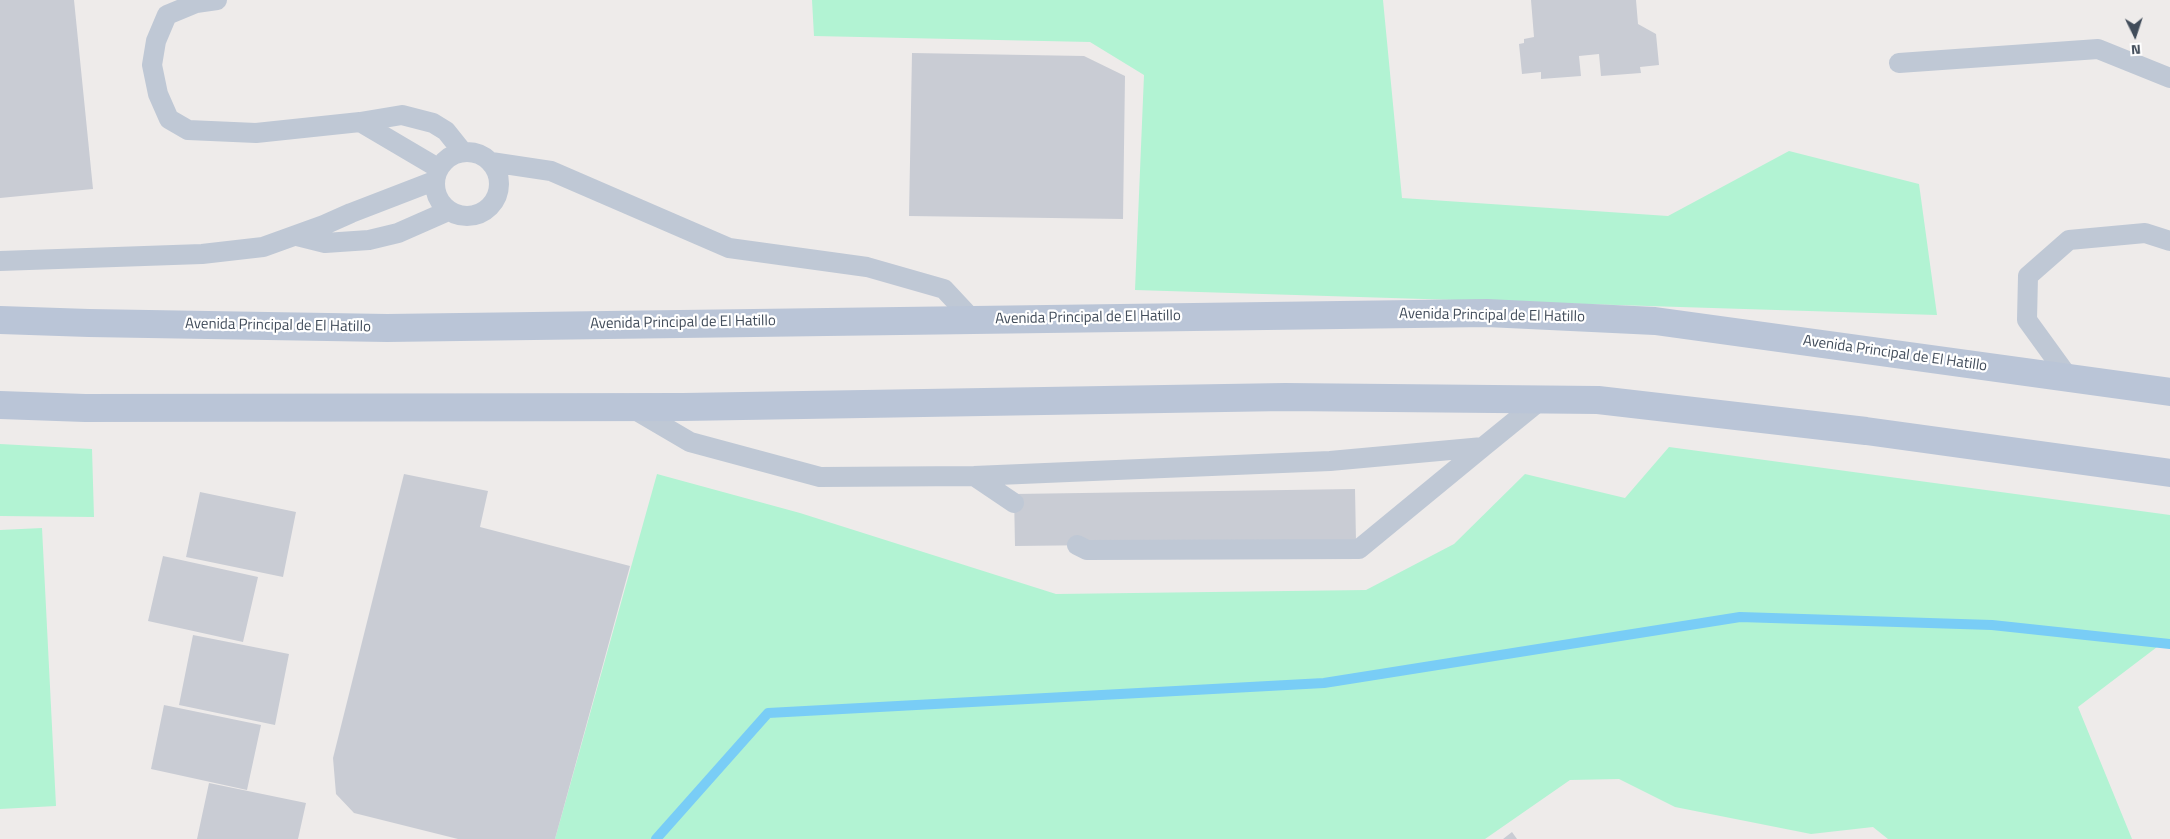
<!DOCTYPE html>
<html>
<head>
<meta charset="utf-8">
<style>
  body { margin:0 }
  #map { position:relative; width:2170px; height:839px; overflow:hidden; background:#eeebea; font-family:"Titillium Web",sans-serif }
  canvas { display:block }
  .north { position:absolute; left:2110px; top:10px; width:50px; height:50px; -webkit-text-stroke:4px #fff; paint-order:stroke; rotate:176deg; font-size:14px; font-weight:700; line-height:20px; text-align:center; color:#414c5a }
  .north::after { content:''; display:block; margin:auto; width:18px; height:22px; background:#414c5a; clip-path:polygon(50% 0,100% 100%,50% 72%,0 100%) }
</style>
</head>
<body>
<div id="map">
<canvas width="2170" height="839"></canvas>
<div class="north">N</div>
</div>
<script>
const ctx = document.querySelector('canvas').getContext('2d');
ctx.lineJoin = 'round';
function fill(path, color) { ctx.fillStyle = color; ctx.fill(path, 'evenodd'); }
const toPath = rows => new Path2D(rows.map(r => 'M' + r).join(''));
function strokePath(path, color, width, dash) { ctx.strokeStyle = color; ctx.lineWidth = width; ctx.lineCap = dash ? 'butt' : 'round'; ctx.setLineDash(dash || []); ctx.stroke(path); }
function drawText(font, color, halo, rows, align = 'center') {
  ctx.font = font + ' "Titillium Web",sans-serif'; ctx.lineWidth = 4.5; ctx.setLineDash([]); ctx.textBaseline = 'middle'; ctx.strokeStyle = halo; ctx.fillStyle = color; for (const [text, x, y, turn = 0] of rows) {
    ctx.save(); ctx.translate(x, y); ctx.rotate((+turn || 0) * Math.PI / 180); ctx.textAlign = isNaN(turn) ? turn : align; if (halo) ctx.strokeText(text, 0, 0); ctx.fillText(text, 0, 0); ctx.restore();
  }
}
fill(toPath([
  [812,0,1383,0,1402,198,1668,216,1789,151,1919,184,1937,315,1135,290,1144,75,1090,42,814,36],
  [0,444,92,449,94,517,0,516],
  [1669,447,2170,515,2170,649,2161,644,2078,707,2132,839,1888,839,1873,827,1811,834,1675,807,1619,779,1570,780,1485,839,555,839,657,474,800,513,1056,594,1366,590,1454,544,1525,474,1625,498],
  [42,528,56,806,0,809,0,530]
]), '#b2f3d3');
strokePath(toPath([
  [656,839,768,713,1324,683,1740,617,1992,625,2170,644]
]), '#79cdf6', 10);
fill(toPath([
  [0,0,74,0,93,189,0,198],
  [1531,0,1636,0,1638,24,1656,34,1659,65,1640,67,1641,73,1601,76,1599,54,1579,56,1581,76,1541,79,1541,72,1522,74,1519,44,1524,43,1524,39,1534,37],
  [912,53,1084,56,1125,76,1123,219,909,216],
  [404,474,488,491,480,527,630,566,555,839,458,839,354,813,336,794,333,758],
  [1355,489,1356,542,1015,546,1014,494],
  [200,492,296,512,283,577,186,557],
  [163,556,258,577,243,642,148,621],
  [193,635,289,654,275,725,179,705],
  [164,705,261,725,247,790,151,769],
  [209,783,306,803,298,839,197,839],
  [1512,832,1517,839,1503,839]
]), '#c9ccd4');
strokePath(toPath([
  [217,0,196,3,167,15,156,41,152,65,158,94,169,119,188,130,256,133,360,122,402,115,433,123,446,131,462,151],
  [1899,63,2098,49,2170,78],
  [360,122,438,168],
  '435 184a32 32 0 1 1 64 0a32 32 0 1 1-64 0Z',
  [491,162,551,171,729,248,867,267,944,289,972,319],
  [297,236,325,243,369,240,398,233,448,211],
  [0,261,202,254,263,247,324,225,351,213,434,181],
  [2069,378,2027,320,2028,276,2069,240,2145,233,2170,241],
  [632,408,690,442,820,477,974,476,1330,461,1483,447,1542,399],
  [974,476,1014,503],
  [1077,545,1087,550,1359,549,1483,447]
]), '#bfc8d5', 20);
strokePath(toPath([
  [0,320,89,323,387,328,1487,313,1655,321,2170,392],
  [0,405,85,408,683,407,1285,397,1598,400,1866,431,2170,473]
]), '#bac5d7', 28);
drawText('15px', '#414c5a', '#fff', [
  ["Avenida Principal de El Hatillo",1492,316,1],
  ["Avenida Principal de El Hatillo",1088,318,-1],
  ["Avenida Principal de El Hatillo",683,323,-1],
  ["Avenida Principal de El Hatillo",278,326,1],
  ["Avenida Principal de El Hatillo",1895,354,8]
]);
</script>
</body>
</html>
